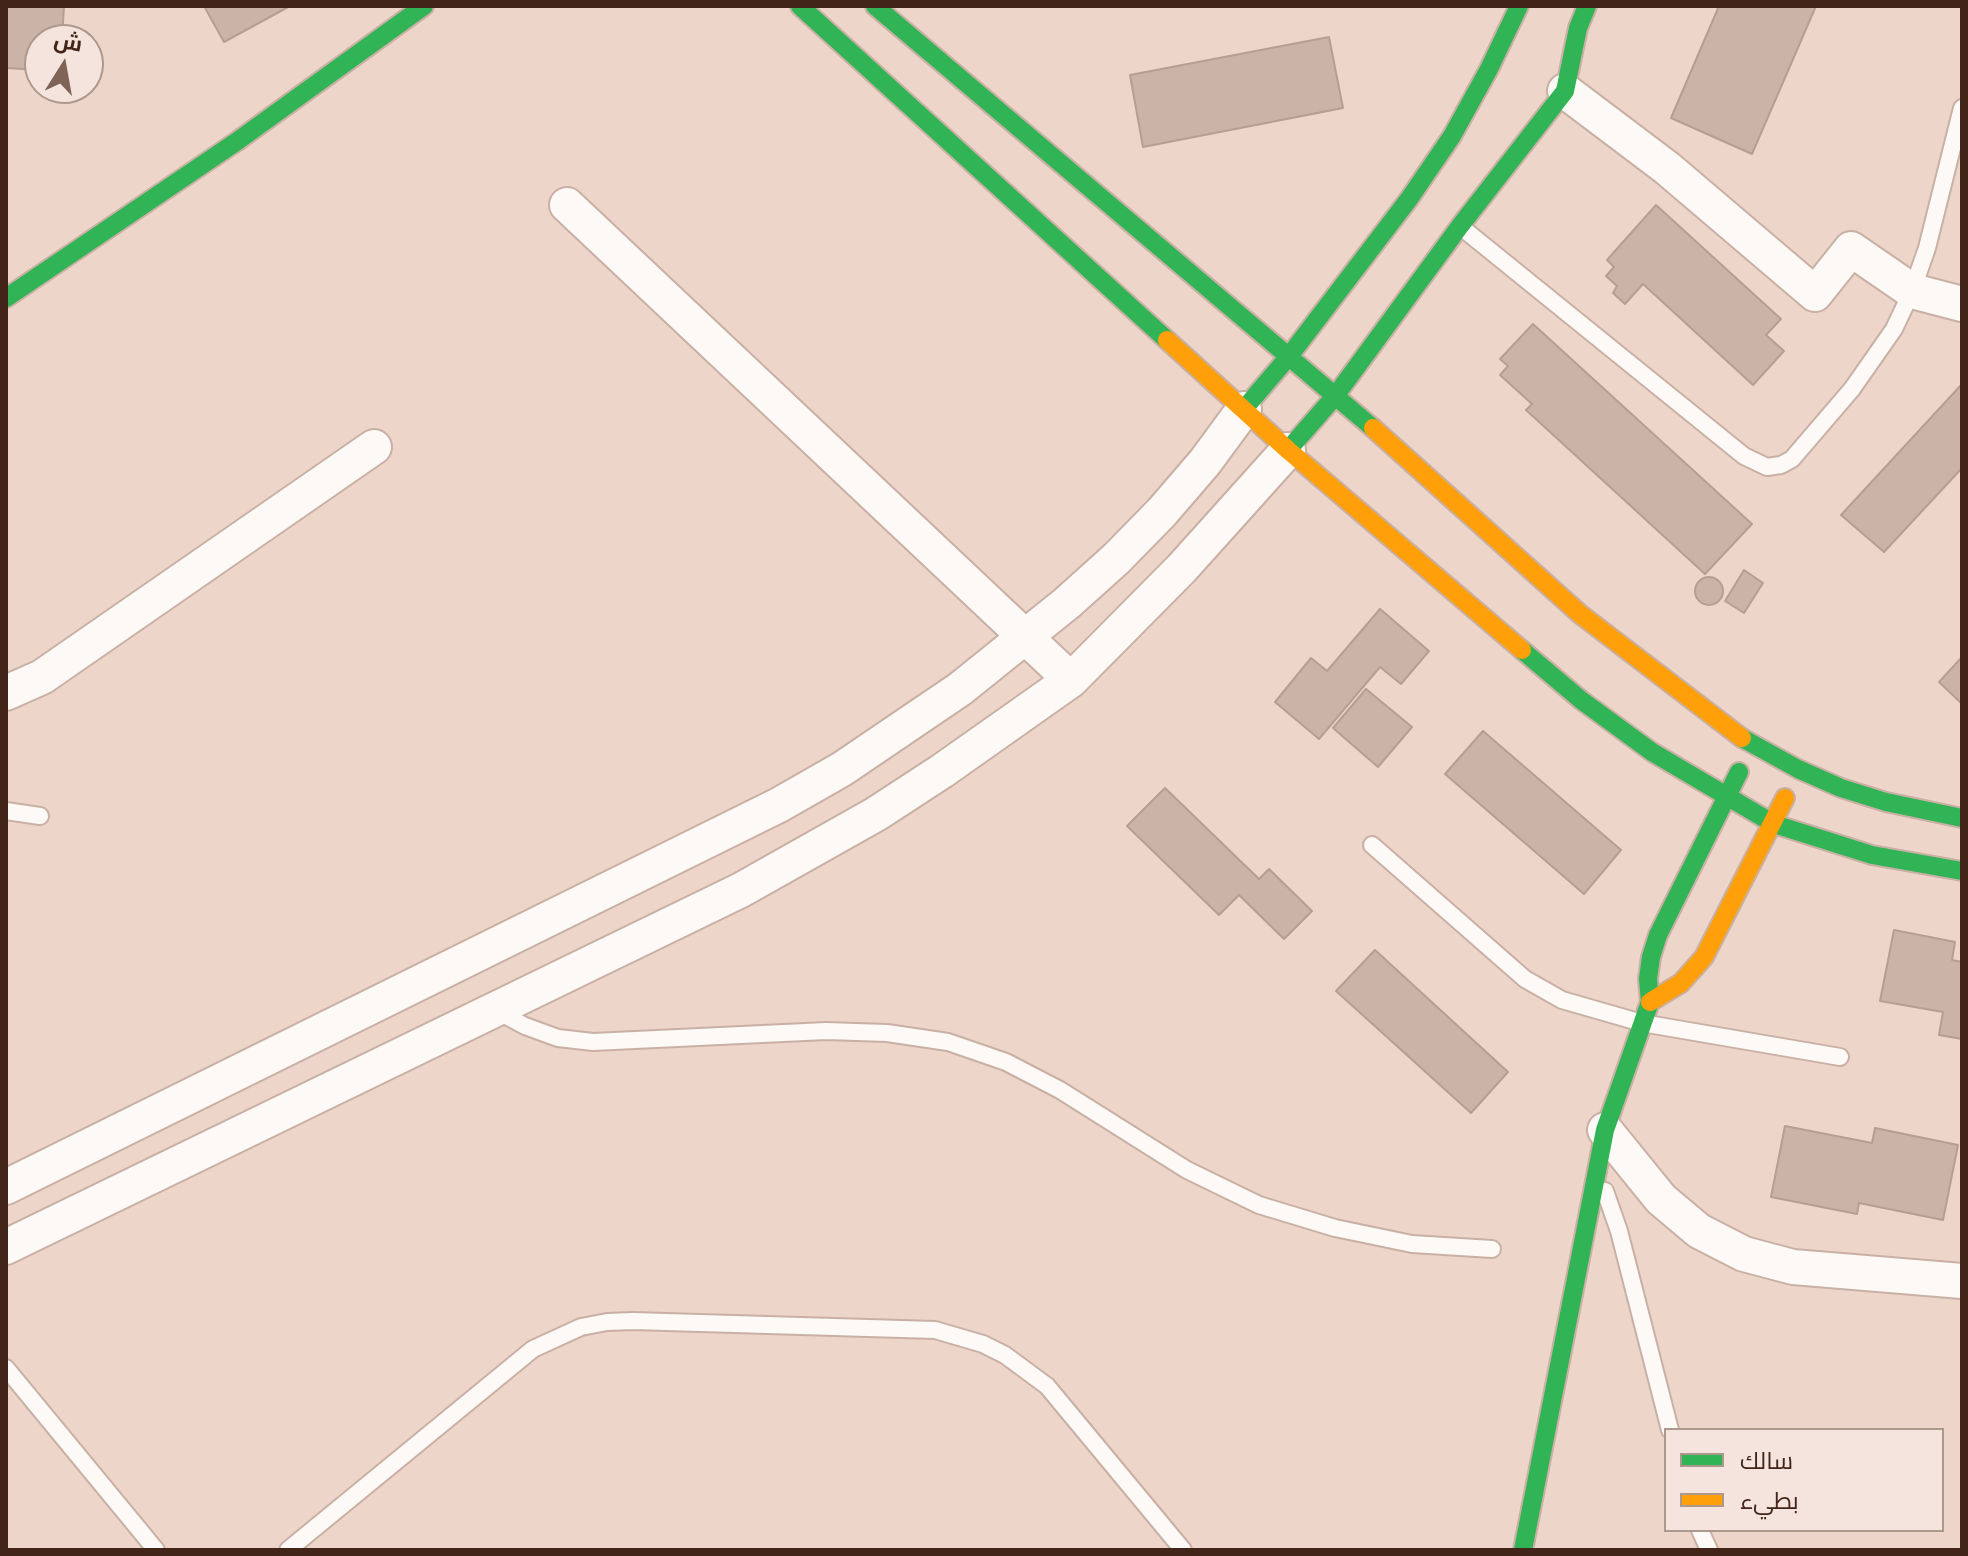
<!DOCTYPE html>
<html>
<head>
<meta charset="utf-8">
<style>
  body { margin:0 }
  #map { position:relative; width:1968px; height:1556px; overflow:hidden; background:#eed5ca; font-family:Signika,Cairo,sans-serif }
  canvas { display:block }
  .frame { position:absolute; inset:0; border:8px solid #422518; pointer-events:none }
  .legend { position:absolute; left:1664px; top:1428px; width:280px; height:104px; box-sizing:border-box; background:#f4e4dd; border:2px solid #ad988e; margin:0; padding:10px 14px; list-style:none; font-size:24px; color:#422518 }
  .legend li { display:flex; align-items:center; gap:16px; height:40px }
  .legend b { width:40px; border:2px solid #ad988e }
  .north { position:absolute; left:24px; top:24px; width:80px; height:80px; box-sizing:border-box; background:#f4e4dd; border:2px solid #ad988e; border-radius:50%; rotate:11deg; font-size:22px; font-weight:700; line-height:32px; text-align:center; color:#422518 }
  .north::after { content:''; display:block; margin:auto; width:28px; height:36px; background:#7e6356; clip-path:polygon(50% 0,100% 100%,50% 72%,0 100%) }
</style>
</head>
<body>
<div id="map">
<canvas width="1968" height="1556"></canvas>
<div class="frame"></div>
<ul class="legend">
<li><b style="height:10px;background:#30b455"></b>سالك</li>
<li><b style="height:10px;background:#ff9f0a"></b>بطيء</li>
</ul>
<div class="north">ش</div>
</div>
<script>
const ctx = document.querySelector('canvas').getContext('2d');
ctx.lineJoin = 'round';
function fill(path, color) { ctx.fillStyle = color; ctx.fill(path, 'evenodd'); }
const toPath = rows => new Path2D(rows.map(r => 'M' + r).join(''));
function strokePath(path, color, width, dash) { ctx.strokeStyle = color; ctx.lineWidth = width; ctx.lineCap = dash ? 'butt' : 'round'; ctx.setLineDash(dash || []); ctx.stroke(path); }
const building = toPath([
  [6,6,64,6,62,40,40,40,40,70,6,68,6,6],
  [204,6,290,6,224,42,204,6],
  [1719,6,1816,6,1752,154,1671,118,1719,6],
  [1329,37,1343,108,1143,147,1130,75,1329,37],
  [1656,205,1781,319,1766,335,1784,351,1753,385,1643,284,1625,304,1613,293,1617,286,1606,276,1614,267,1607,260,1656,205],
  [1533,324,1752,524,1705,574,1526,410,1532,404,1500,375,1508,366,1500,359,1533,324],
  [1962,384,1962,468,1884,552,1841,515,1962,384],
  [1744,570,1763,583,1744,613,1725,601,1744,570],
  '1695 591a14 14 0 1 1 28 0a14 14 0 1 1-28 0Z',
  [1380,609,1429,651,1401,684,1380,667,1319,739,1275,702,1311,658,1327,671,1380,609],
  [1962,657,1962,704,1939,682,1962,657],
  [1366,689,1412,727,1378,767,1333,728,1366,689],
  [1483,731,1621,850,1584,894,1445,774,1483,731],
  [1165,788,1259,879,1269,869,1312,911,1284,939,1239,895,1219,915,1127,826,1165,788],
  [1894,930,1955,942,1952,960,1962,962,1962,1039,1939,1035,1943,1012,1880,1001,1894,930],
  [1375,950,1508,1072,1471,1113,1336,991,1375,950],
  [1785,1126,1872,1143,1875,1128,1958,1145,1943,1220,1859,1203,1857,1214,1771,1197,1785,1126]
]);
fill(building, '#ccb3a8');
strokePath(building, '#b69e93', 2);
const lane = toPath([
  [1461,227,1744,456,1767,467,1781,465,1792,459,1852,389,1894,329,1912,291,1927,248,1962,108],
  [6,811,40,816],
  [1372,845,1525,979,1562,1000,1642,1023,1840,1057],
  [495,1010,525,1026,558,1038,593,1042,826,1031,887,1033,948,1042,1006,1062,1060,1090,1187,1170,1259,1205,1335,1228,1412,1244,1492,1249],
  [1605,1191,1619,1231,1670,1430],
  [6,1368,156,1550],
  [1700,1530,1709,1550],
  [288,1550,533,1349,581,1327,607,1322,633,1321,935,1330,983,1344,1005,1355,1047,1386,1183,1550]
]);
const street = toPath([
  [1565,91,1667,168,1815,294,1851,249,1912,291,1962,304],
  [567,205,1071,680],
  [6,693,42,677,374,447],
  [1605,1130,1661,1199,1699,1231,1744,1254,1793,1267,1962,1281],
  [6,1187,779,805,842,769,960,689,1067,603,1116,559,1162,512,1205,462,1244,409],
  [6,1247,741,890,876,814,942,771,1071,680,1182,568,1288,450]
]);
const fast = toPath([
  [800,6,1167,340],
  [875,6,1373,428],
  [6,298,236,142,424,6],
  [1244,409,1290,355,1409,199,1452,136,1489,69,1519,6],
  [1288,450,1336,395,1460,226,1565,91,1578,28,1587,6],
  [1522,650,1581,700,1652,752,1774,824,1872,855,1962,871],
  [1742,738,1798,769,1841,788,1886,802,1962,818],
  [1523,1550,1605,1130,1650,1002,1648,979,1651,957,1658,935,1739,772]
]);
const slow = toPath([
  [1167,340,1288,450,1522,650],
  [1373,428,1580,614,1742,738],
  [1650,1002,1681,983,1704,957,1785,798]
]);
strokePath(lane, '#c9b0a4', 20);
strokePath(street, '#c9b0a4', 38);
strokePath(fast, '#c9b0a4', 22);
strokePath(slow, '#c9b0a4', 22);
strokePath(lane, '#fcf9f7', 16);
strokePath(street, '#fcf9f7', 34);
strokePath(fast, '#30b455', 18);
strokePath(slow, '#ff9f0a', 18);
</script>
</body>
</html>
